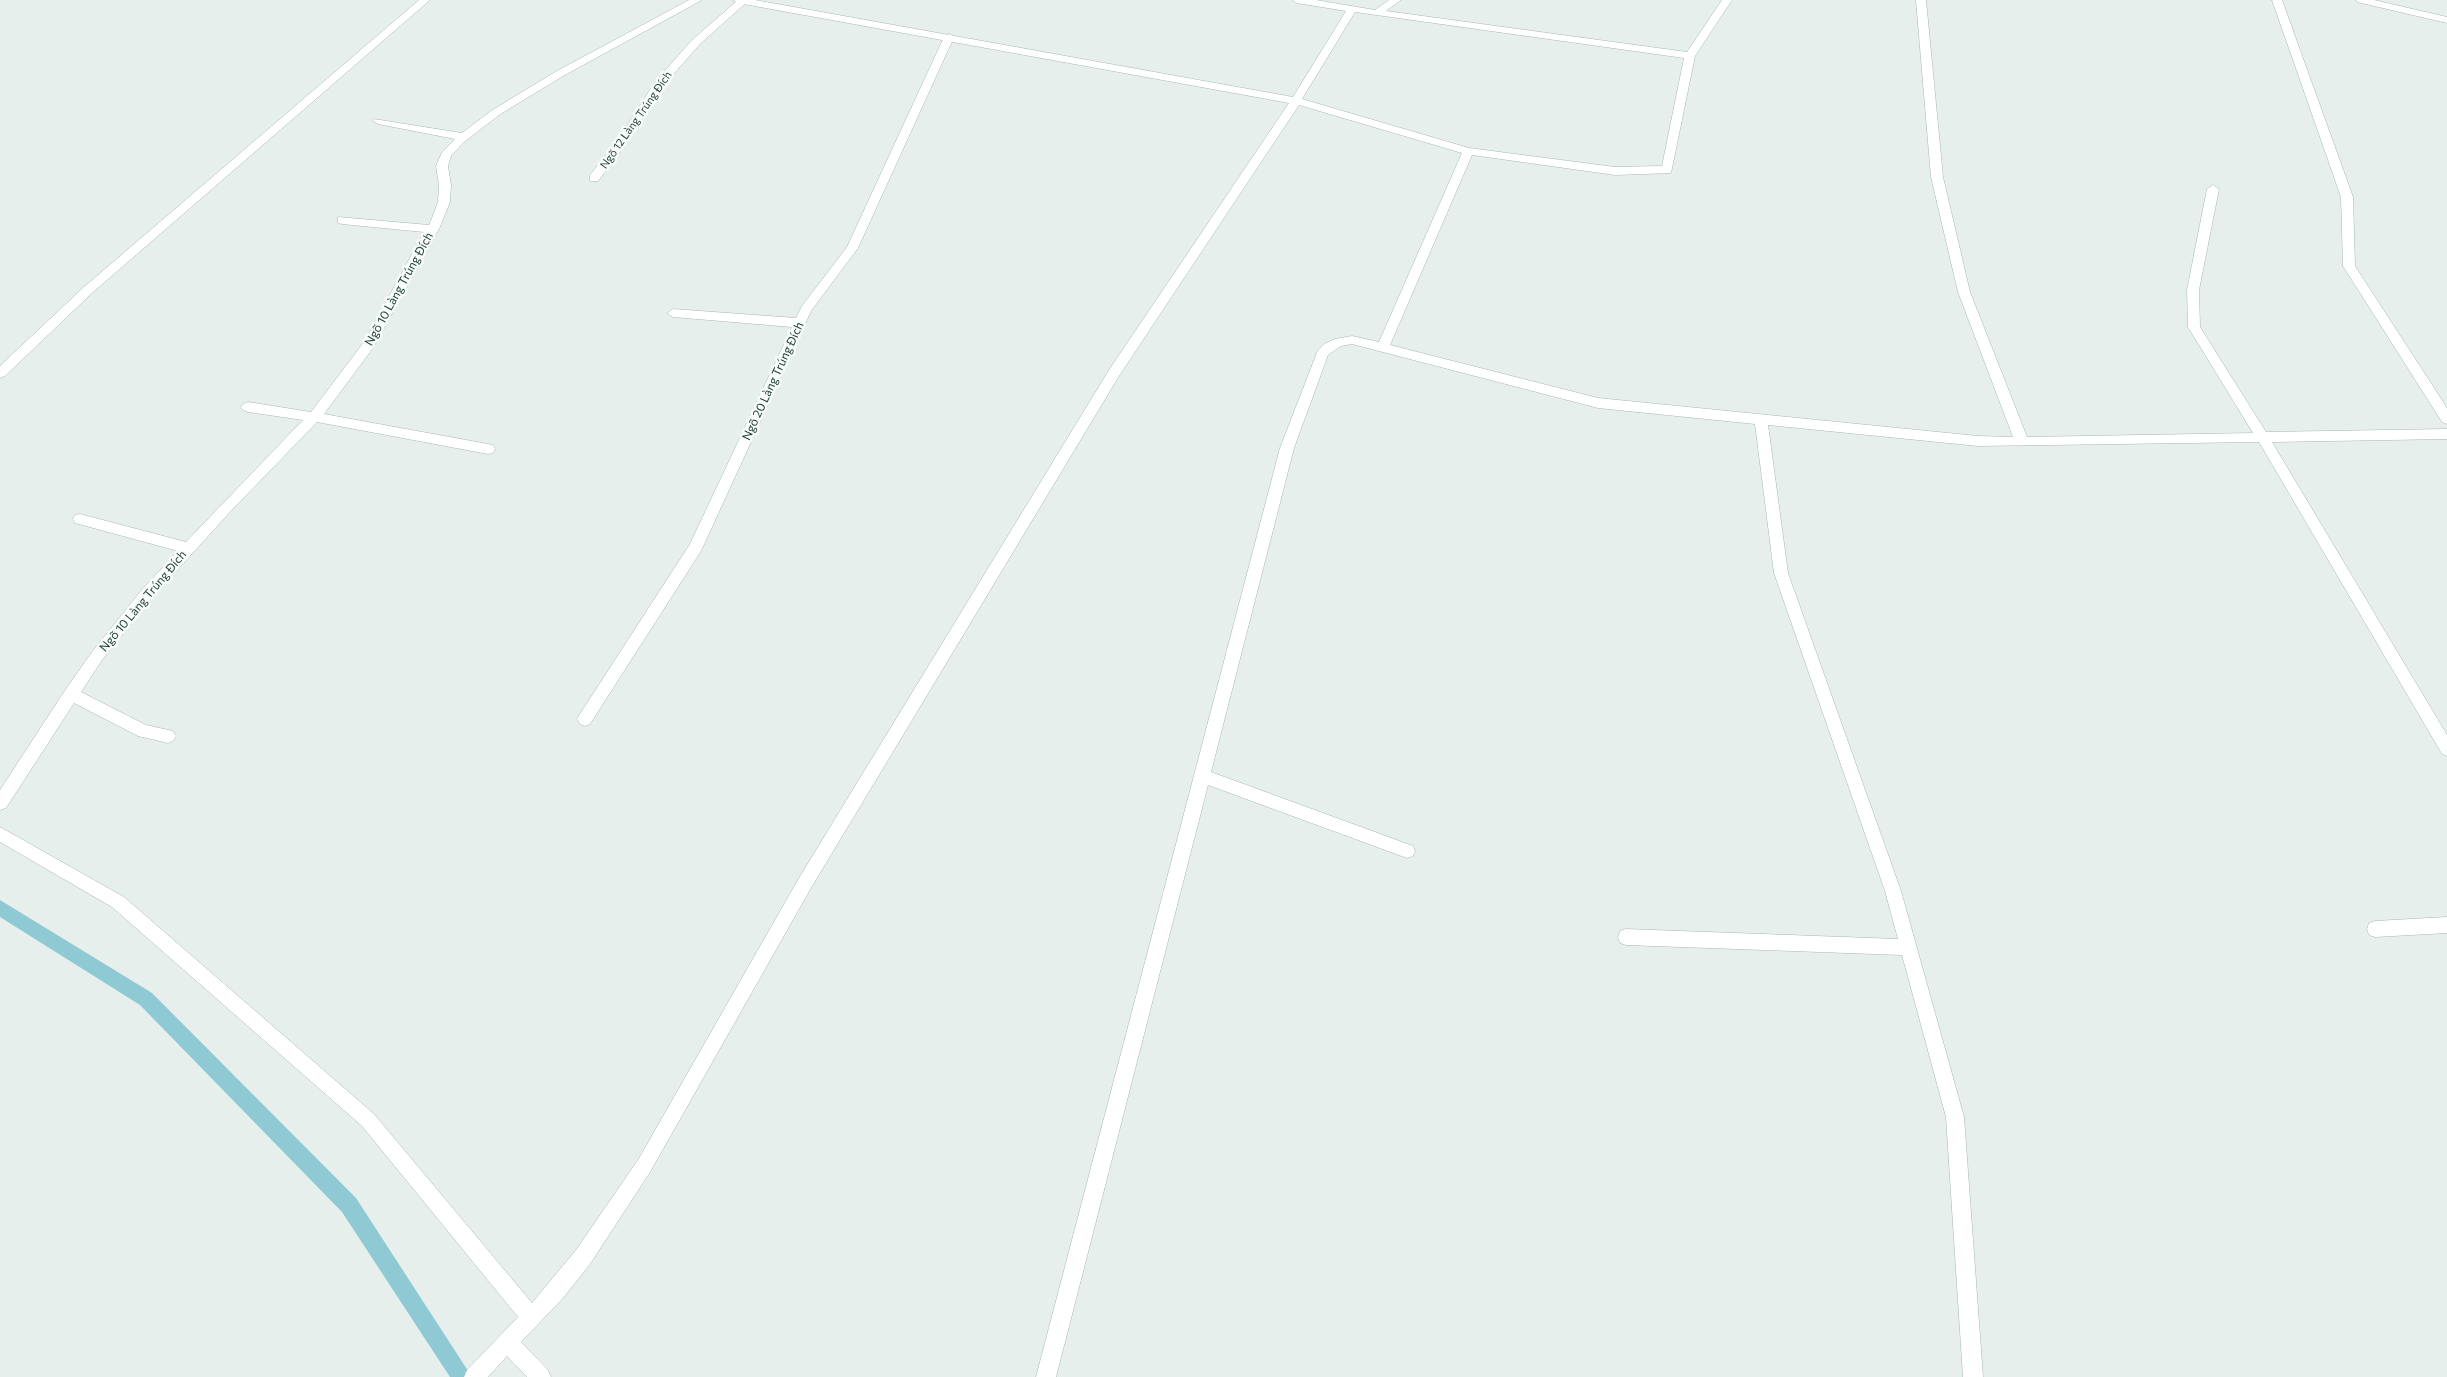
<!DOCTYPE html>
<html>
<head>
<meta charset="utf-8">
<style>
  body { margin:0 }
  canvas { display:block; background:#e6efeb }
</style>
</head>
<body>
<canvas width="2447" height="1377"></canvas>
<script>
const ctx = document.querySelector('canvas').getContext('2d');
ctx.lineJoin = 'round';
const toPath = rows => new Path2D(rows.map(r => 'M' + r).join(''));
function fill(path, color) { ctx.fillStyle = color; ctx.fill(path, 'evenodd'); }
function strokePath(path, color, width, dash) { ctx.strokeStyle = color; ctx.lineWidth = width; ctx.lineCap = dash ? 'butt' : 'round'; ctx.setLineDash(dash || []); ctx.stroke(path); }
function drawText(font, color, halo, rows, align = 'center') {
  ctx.font = font + ' Commissioner,sans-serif'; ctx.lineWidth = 5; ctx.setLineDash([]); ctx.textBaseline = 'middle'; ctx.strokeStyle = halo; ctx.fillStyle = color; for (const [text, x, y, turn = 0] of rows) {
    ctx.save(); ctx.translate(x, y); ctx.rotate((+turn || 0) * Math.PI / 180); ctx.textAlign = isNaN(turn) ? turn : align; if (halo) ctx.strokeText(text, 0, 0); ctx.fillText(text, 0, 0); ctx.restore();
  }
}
fill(toPath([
  [0,900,152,993,356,1198,472,1377,450,1377,342,1212,140,1005,0,917,0,900]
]), '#8ec9d4');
const service = toPath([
  [689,0,702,0,563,76,499,115,463,143,451,156,448,166,451,185,450,202,439,229,373,348,324,414,488,444,493,445,495,449,493,453,488,454,317,422,229,513,150,600,102,660,81,692,146,725,173,731,176,736,173,741,168,743,138,736,74,703,6,808,0,810,0,790,66,689,92,652,140,592,178,551,75,523,73,519,75,515,80,514,186,542,303,420,248,412,243,410,241,407,243,404,248,402,311,412,364,342,424,232,342,224,338,223,338,217,429,225,432,218,438,202,439,185,436,166,442,152,455,139,378,124,373,121,374,119,462,133,491,111,555,72,689,0],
  [738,0,748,1,700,44,663,86,624,147,598,181,590,181,590,175,616,143,655,82,692,40,738,0],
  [949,34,954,37,858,248,811,311,701,551,590,724,585,726,580,724,577,719,580,714,690,544,792,327,673,317,667,313,673,309,796,318,802,306,847,247,944,37,949,34]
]);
const minor = toPath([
  [419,0,430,0,92,293,5,376,0,378,0,366,84,287,419,0],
  [733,0,755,0,1293,97,1346,11,1297,3,1292,0,1316,0,1375,10,1389,0,1401,0,1386,11,1687,52,1722,0,1732,0,1695,56,1671,173,1615,175,1472,155,1390,345,1598,398,1978,436,2013,437,1958,292,1931,177,1916,0,1926,0,1943,177,1970,292,2027,437,2253,433,2188,327,2187,290,2207,189,2213,185,2219,189,2199,290,2200,327,2266,432,2447,429,2447,439,2272,442,2447,735,2447,756,2442,754,2259,442,1978,446,1768,425,1788,573,1901,891,1964,1117,1983,1377,1963,1377,1946,1117,1902,955,1626,945,1620,943,1618,937,1620,931,1626,929,1898,939,1885,891,1774,573,1755,424,1598,408,1352,344,1341,346,1328,355,1294,448,1211,772,1413,846,1415,851,1413,856,1407,858,1208,785,1056,1377,1036,1377,1280,448,1318,350,1324,344,1335,339,1352,336,1379,342,1462,153,1299,105,1119,376,811,888,650,1172,590,1264,563,1298,521,1342,548,1370,551,1377,527,1377,507,1356,488,1377,464,1377,467,1370,518,1317,362,1126,112,907,0,842,0,827,124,897,374,1114,532,1303,576,1250,638,1160,799,878,1109,370,1289,103,738,3,733,0],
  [1355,12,1684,58,1662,166,1615,167,1469,148,1302,99,1355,12],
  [2272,0,2282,0,2353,197,2355,266,2447,408,2447,424,2442,422,2343,266,2341,197,2272,0],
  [2356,0,2374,0,2447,17,2447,23,2357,2,2356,0],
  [2447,917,2447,933,2375,937,2369,935,2367,929,2369,923,2375,921,2447,917]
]);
strokePath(service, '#a8b8b2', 1);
strokePath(minor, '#a8b8b2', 1);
fill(service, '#fff');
fill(minor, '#fff');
drawText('11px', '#24423a', '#f7fbf9', [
  ["Ngõ 12 Làng Trúng Đích",636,120,-55]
]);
drawText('12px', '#24423a', '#f7fbf9', [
  ["Ngõ 10 Làng Trúng Đích",399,289,-61],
  ["Ngõ 20 Làng Trúng Đích",773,381,-65],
  ["Ngõ 10 Làng Trúng Đích",143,601,-50]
]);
</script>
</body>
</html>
